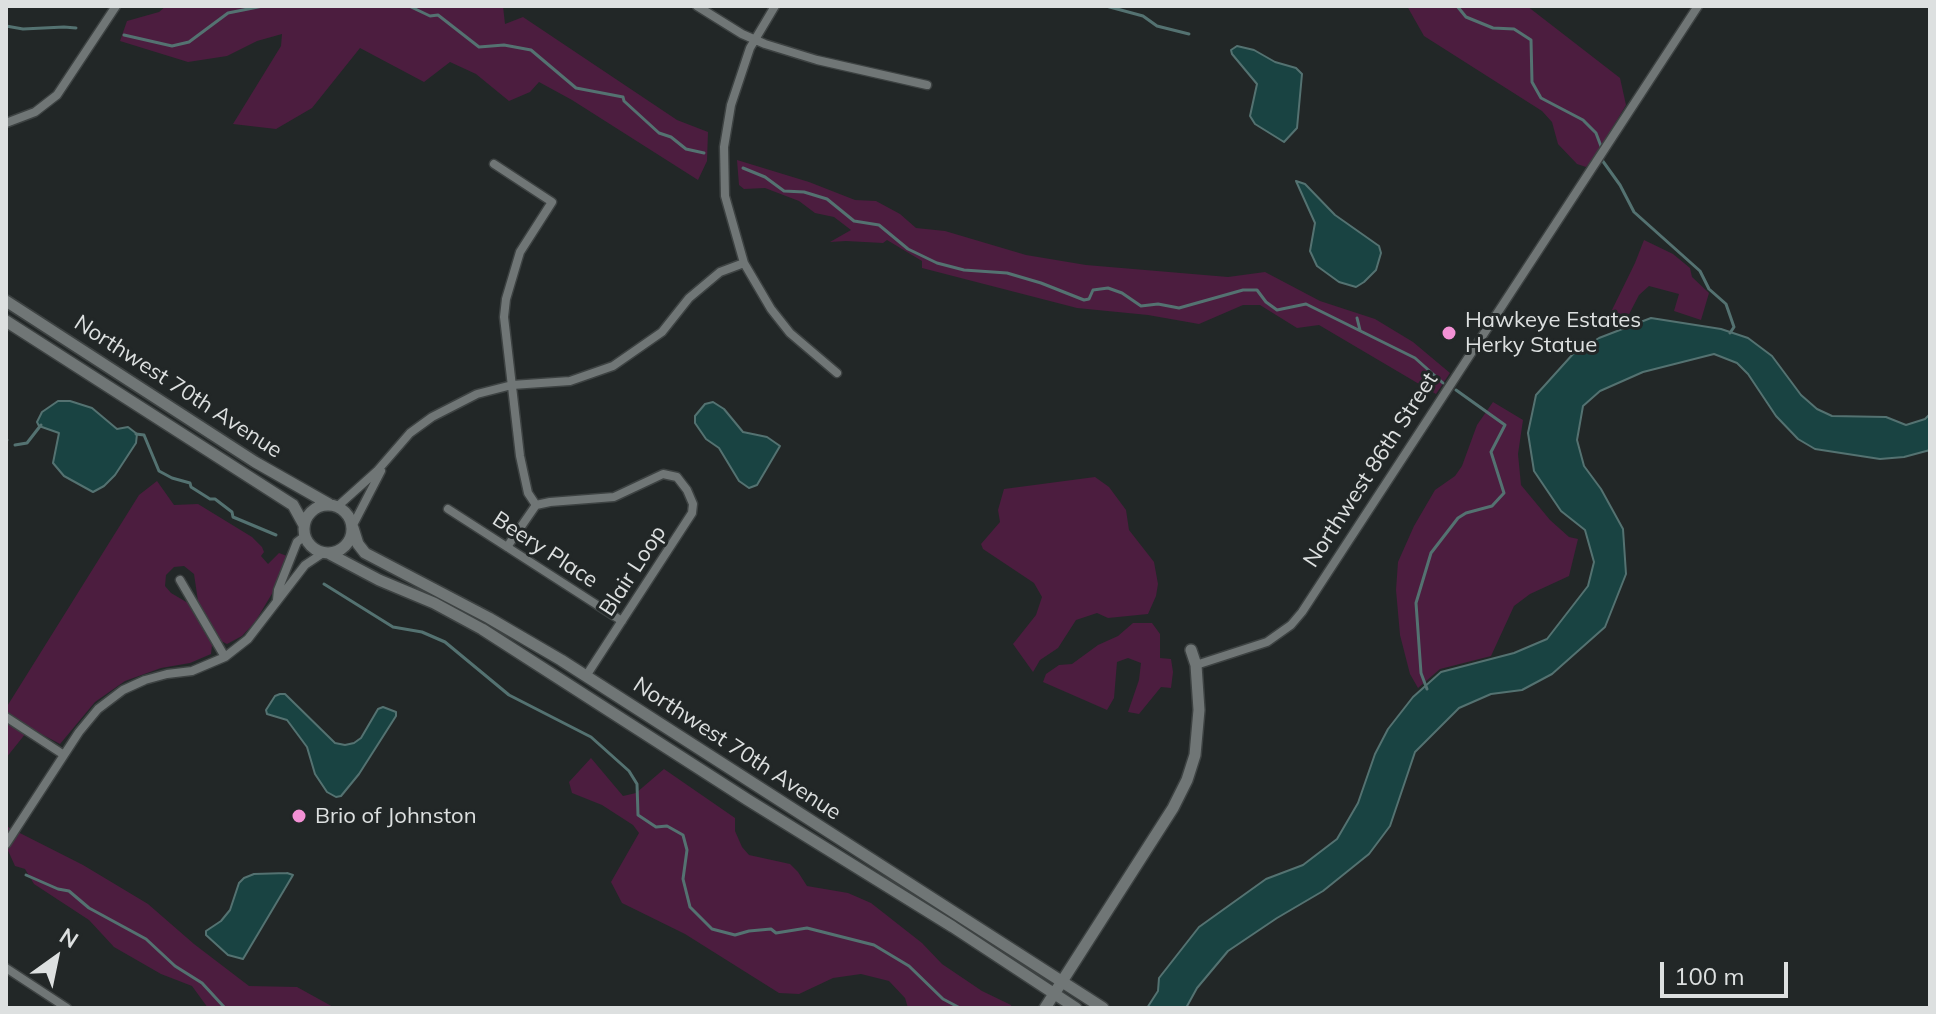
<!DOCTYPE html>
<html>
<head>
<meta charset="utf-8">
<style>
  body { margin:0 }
  #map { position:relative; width:1936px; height:1014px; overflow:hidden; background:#222727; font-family:Mulish,sans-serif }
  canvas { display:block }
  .frame { position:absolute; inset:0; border:8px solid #dde0e0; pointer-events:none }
  .north { position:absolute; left:16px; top:918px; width:80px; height:80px; -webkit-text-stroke:6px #222727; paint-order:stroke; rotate:33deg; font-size:22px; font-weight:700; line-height:32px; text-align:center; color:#dde0e0 }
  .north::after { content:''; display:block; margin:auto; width:28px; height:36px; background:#dde0e0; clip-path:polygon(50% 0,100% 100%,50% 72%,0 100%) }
  .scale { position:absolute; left:1660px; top:962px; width:128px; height:36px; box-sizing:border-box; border:4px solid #dde0e0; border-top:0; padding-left:10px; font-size:24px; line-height:28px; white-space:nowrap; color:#dde0e0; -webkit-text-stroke:6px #222727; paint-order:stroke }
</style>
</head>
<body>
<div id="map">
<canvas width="1936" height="1014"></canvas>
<div class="frame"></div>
<div class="north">N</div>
<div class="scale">100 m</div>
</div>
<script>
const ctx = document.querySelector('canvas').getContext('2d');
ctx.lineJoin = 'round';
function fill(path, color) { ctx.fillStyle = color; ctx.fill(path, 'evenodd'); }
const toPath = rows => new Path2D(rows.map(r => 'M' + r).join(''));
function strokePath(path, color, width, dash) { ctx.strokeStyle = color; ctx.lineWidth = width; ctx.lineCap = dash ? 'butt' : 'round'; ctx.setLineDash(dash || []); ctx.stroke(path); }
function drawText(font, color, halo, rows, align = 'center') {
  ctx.font = font + ' Mulish,sans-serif'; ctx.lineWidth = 6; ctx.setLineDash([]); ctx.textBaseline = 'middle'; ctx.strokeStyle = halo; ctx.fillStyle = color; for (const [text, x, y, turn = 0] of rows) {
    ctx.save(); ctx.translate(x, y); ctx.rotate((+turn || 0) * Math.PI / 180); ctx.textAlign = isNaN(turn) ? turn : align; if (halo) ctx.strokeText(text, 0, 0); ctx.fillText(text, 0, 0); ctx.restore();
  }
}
fill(toPath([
  [166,6,503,6,505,24,523,17,677,120,708,132,707,161,698,180,572,100,539,82,530,92,509,101,476,74,450,62,424,82,360,48,312,108,276,129,233,124,281,46,282,34,257,41,227,56,188,62,120,41,127,21,159,12],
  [1407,6,1527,6,1620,78,1626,105,1594,158,1586,167,1577,164,1558,144,1552,122,1542,111,1424,36],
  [737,160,809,182,855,200,876,201,900,214,916,228,945,231,1026,255,1086,265,1228,277,1265,272,1320,301,1375,319,1413,342,1450,373,1436,394,1319,325,1297,328,1260,305,1243,305,1199,324,1148,315,1077,308,922,268,922,261,887,240,883,243,846,241,830,242,851,230,834,217,815,213,799,201,765,188,744,189,739,185],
  [1644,240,1673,254,1690,268,1692,277,1709,293,1701,320,1674,311,1679,294,1649,286,1639,295,1624,324,1614,326,1610,314,1635,263],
  [1493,402,1523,420,1518,454,1521,485,1550,520,1569,537,1578,539,1569,576,1530,594,1514,606,1491,656,1440,669,1418,688,1410,674,1400,635,1396,590,1398,562,1414,526,1435,490,1455,476,1462,466,1477,425],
  [1095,477,1109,487,1126,510,1129,530,1154,562,1158,584,1156,596,1148,614,1108,618,1097,613,1076,620,1058,648,1040,660,1033,672,1013,644,1036,615,1042,597,1034,583,983,549,981,544,1000,522,998,510,1004,489],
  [157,481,174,505,198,504,252,537,262,547,264,552,261,556,268,564,279,553,287,556,273,592,255,622,242,636,227,644,221,641,198,601,194,574,184,566,174,567,166,575,165,586,171,593,188,603,212,645,211,654,190,663,161,668,125,681,95,702,60,744,30,728,6,758,6,708,139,495],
  [1133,623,1152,623,1160,634,1160,658,1171,659,1173,672,1171,688,1161,687,1139,714,1128,712,1139,680,1141,663,1128,658,1117,662,1114,698,1107,710,1043,682,1046,674,1059,665,1072,664,1098,645,1118,636],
  [591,758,623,796,636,793,664,769,735,818,735,831,742,847,749,855,790,864,798,872,807,886,848,893,871,903,922,943,942,964,982,991,1011,1005,1012,1008,908,1008,905,998,889,981,861,974,833,978,799,994,779,993,685,934,622,903,611,882,639,833,633,825,602,805,572,793,569,782],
  [6,826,83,865,148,904,194,944,249,986,297,987,335,1008,208,1008,192,986,161,974,114,947,89,920,34,884,25,869,15,866,6,846]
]), '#4c1d3f');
const water = toPath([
  [1237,46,1254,50,1275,62,1296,68,1302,74,1297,128,1284,142,1255,124,1250,116,1257,84,1232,54,1231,50,1237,46],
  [1296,181,1305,184,1335,215,1379,246,1381,253,1376,270,1364,282,1356,287,1339,282,1317,266,1310,251,1315,223,1296,181],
  [1651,318,1721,329,1748,338,1772,356,1801,395,1817,409,1832,416,1886,417,1906,425,1925,419,1930,414,1930,450,1904,457,1880,459,1815,449,1798,439,1776,416,1748,374,1737,363,1714,354,1643,372,1600,391,1583,406,1577,440,1584,466,1601,489,1623,529,1626,574,1605,627,1552,674,1522,690,1491,694,1459,708,1415,752,1390,826,1369,854,1323,891,1277,918,1228,951,1197,988,1186,1008,1147,1008,1158,991,1159,978,1199,927,1266,879,1303,865,1337,839,1358,803,1375,754,1388,729,1413,697,1441,672,1514,653,1547,639,1588,586,1594,562,1585,530,1561,511,1534,471,1528,433,1536,395,1573,354,1599,338,1651,318],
  [58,401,70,401,92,408,117,429,128,427,137,434,136,443,115,475,104,486,93,492,64,476,53,463,59,433,39,426,37,422,42,412,58,401],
  [713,402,724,409,743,432,767,437,780,446,757,485,749,488,739,481,719,448,706,439,695,423,695,416,705,404,713,402],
  [280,694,285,694,335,743,345,745,354,743,361,738,378,709,383,707,396,712,396,716,359,774,341,796,336,797,327,792,315,774,307,747,287,720,267,714,266,710,275,696,280,694],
  [287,873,293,875,243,959,228,955,206,935,206,931,221,921,230,910,239,883,244,878,254,874,287,873]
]);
fill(water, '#194342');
strokePath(water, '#547271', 2);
strokePath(toPath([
  [264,6,274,6],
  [409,6,430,16,438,15,479,47,504,45,531,50,576,88,623,97,624,101,659,133,671,137,686,149,704,153],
  [1106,6,1143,16,1157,26,1189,34],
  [1457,6,1466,17,1493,28,1514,29,1531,40,1532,82,1541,98,1583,120,1596,133,1602,149],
  [6,26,23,29,64,27,76,28],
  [124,35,172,46,189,42,228,13,263,6],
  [1602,160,1620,185,1634,212,1700,271,1709,289,1726,304,1734,327,1730,333],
  [743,168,765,177,784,191,804,192,827,199,854,221,879,225,908,249,937,263,964,270,1007,273,1041,283,1084,300,1089,299,1093,290,1108,288,1122,293,1141,306,1158,304,1179,308,1243,290,1257,290,1266,302,1277,310,1306,304,1415,358,1443,383],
  [1357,318,1360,330],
  [136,434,144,435,159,471,172,478,190,483,191,487,210,499,215,499,232,512,233,517,276,535],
  [6,440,7,440],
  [15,445,27,443,41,425],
  [324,584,393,627,422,632,445,642,509,695,591,737,629,771,637,784,638,815,656,827,667,826,683,835,687,850,683,879,690,907,712,929,735,935,749,931,771,929,776,933,807,928,874,945,909,966,943,999,960,1008],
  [1427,689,1421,673,1416,603,1431,553,1458,518,1466,513,1492,506,1504,493,1491,452,1505,425,1456,390],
  [26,875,58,889,69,891,89,908,146,939,175,966,202,983,225,1008]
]), '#547271', 3);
const street = toPath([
  [697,6,742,34,765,44,817,60,927,85],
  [775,6,750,48,731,105,724,147,725,196,744,263,771,309,790,333,837,373],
  [6,123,35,112,57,95,116,6],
  [494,164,552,202,520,252,506,299,504,317,520,456,528,493,536,505],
  [338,506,377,471,410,433,432,417,477,394,512,385,570,381,613,366,662,332,689,298,720,272,744,263],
  [448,509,622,621],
  [353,525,381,471],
  [507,547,536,505,550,502,614,497,663,474,677,477,687,490,693,504,692,513,586,676],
  [180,580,225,657],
  [277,600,278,590,297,542,305,536],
  [1196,665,1267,642,1291,625,1302,612,1698,6],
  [6,717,64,755],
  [6,844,79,732,98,709,123,690,145,680,167,674,192,671,225,657,248,639,305,565,323,553],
  [6,968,67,1008]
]);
const secondary = toPath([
  [6,301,255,462,329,504],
  [6,321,293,505,304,525],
  '304 529a24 24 0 1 1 48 0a24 24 0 1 1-48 0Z',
  [353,528,358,544,365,553,489,618,561,660,1103,1008],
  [328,553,379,580,434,603,482,629,748,800,953,927,1076,1008],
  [1045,1008,1173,808,1187,780,1195,755,1199,710,1196,665,1191,650]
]);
strokePath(street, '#3d4242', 11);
strokePath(secondary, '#3d4242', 14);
strokePath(street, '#707676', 8);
strokePath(secondary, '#707676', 11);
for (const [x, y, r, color] of [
  [1449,333,8,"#f391d5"],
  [299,816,8,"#f391d5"]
]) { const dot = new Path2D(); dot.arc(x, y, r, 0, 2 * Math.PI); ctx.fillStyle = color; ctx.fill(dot); strokePath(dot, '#222727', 3); }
drawText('22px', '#dde0e0', '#222727', [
  ["Hawkeye Estates",1465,320],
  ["Herky Statue",1465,345],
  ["Brio of Johnston",315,816]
], 'left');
drawText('22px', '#dde0e0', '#222727', [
  ["Northwest 70th Avenue",178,387,33],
  ["Northwest 86th Street",1371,470,-57],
  ["Beery Place",545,550,33],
  ["Blair Loop",633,571,-57],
  ["Northwest 70th Avenue",737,749,33]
]);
</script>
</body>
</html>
